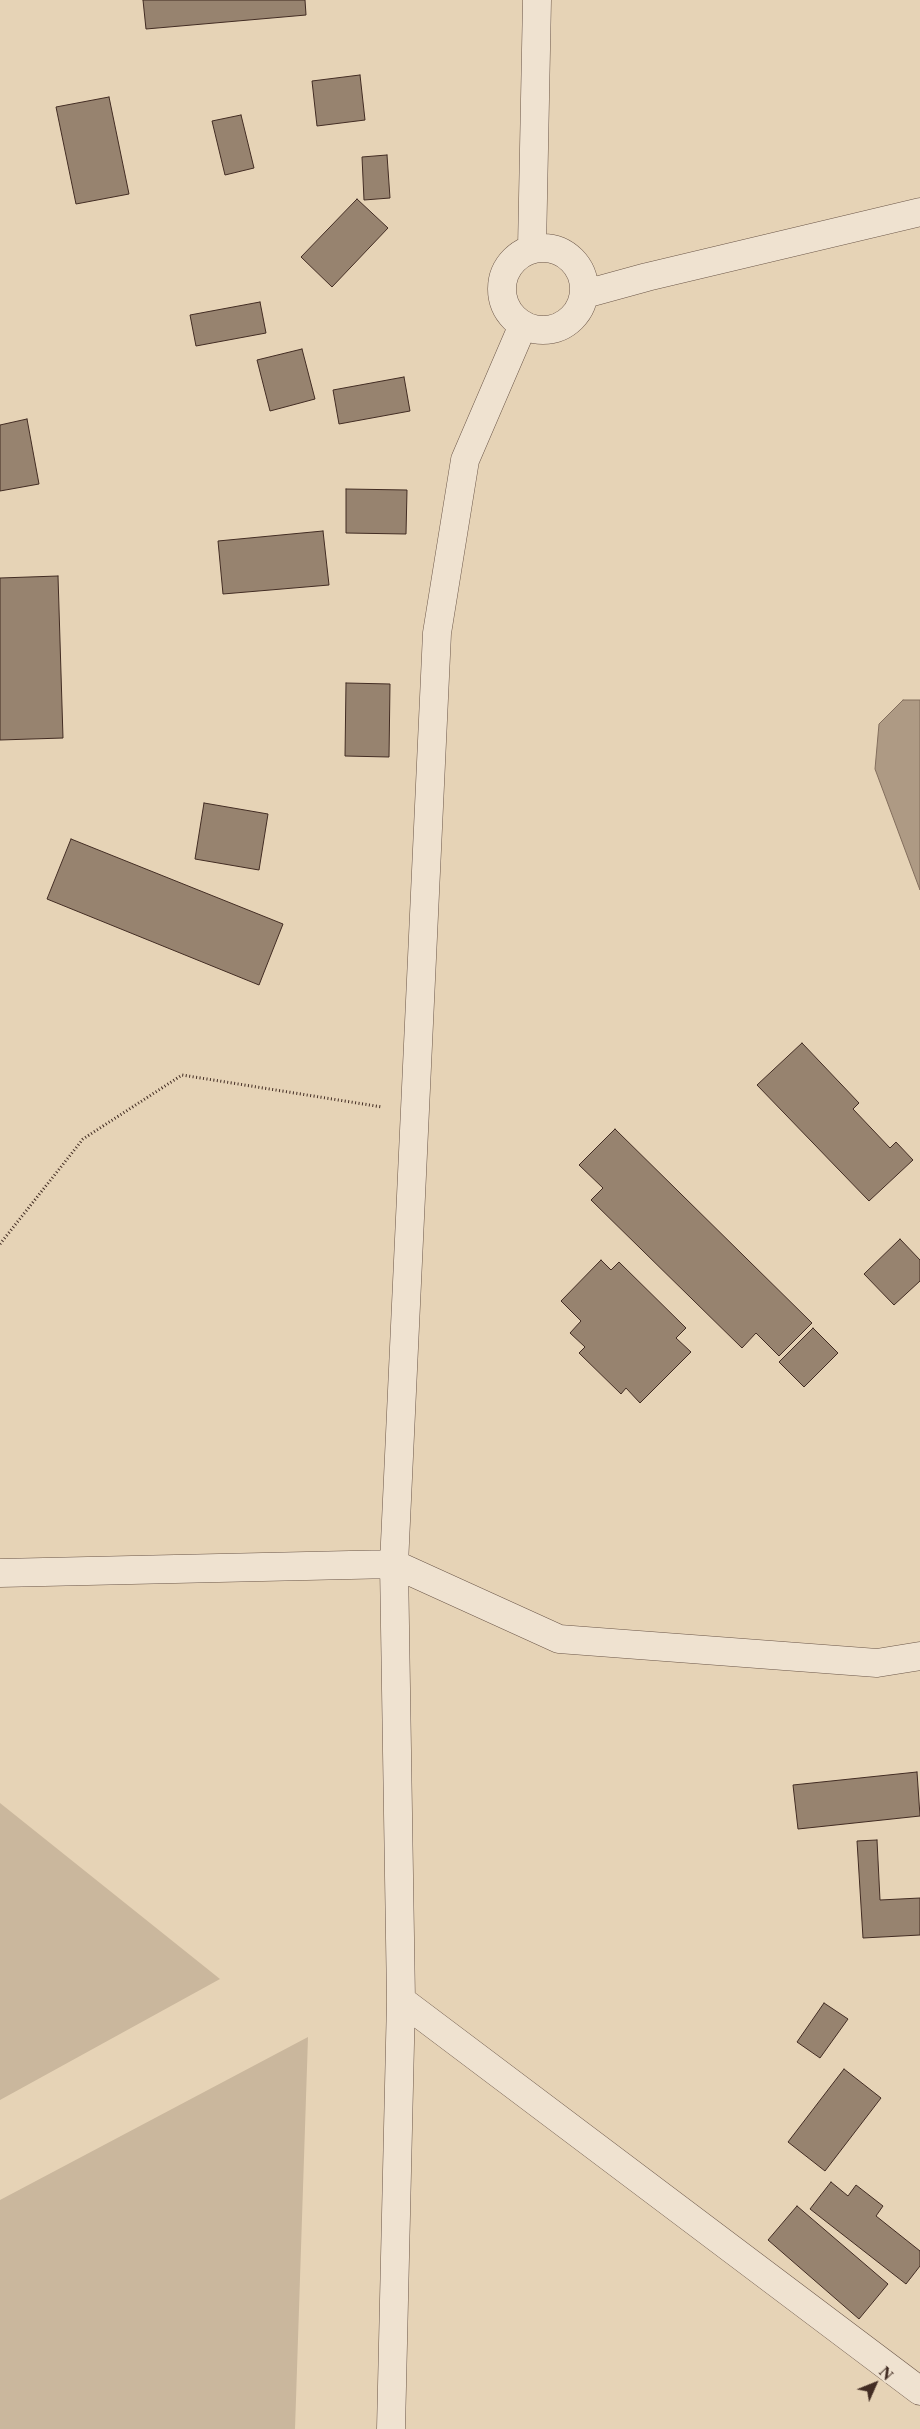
<!DOCTYPE html>
<html>
<head>
<meta charset="utf-8">
<style>
  body { margin:0 }
  #map { position:relative; width:920px; height:2429px; overflow:hidden; background:#e6d3b6; font-family:"Libre Caslon Text",serif }
  canvas { display:block }
  .north { position:absolute; left:850px; top:2359px; width:50px; height:50px; -webkit-text-stroke:4px #efe2d0; paint-order:stroke; rotate:46deg; font-size:14px; font-weight:700; line-height:20px; text-align:center; color:#422c23 }
  .north::after { content:''; display:block; margin:auto; width:18px; height:22px; background:#422c23; clip-path:polygon(50% 0,100% 100%,50% 72%,0 100%) }
</style>
</head>
<body>
<div id="map">
<canvas width="920" height="2429"></canvas>
<div class="north">N</div>
</div>
<script>
const ctx = document.querySelector('canvas').getContext('2d');
ctx.lineJoin = 'round';
function fill(path, color) { ctx.fillStyle = color; ctx.fill(path, 'evenodd'); }
const toPath = rows => new Path2D(rows.map(r => 'M' + r).join(''));
function strokePath(path, color, width, dash) { ctx.strokeStyle = color; ctx.lineWidth = width; ctx.lineCap = dash ? 'butt' : 'round'; ctx.setLineDash(dash || []); ctx.stroke(path); }
fill(toPath([
  [0,1803,220,1979,0,2100],
  [308,2037,295,2429,0,2429,0,2200]
]), '#cab79d');
const water = toPath([
  [903,700,920,700,920,890,875,769,879,724,903,700]
]);
fill(water, '#ae9a84');
strokePath(water, '#836e5d', 1);
const building = toPath([
  [143,0,305,0,306,15,146,29,143,0],
  [360,75,365,120,317,126,312,81,360,75],
  [109,97,129,194,76,204,56,107,109,97],
  [241,115,254,168,225,175,212,121,241,115],
  [387,155,390,198,364,200,362,157,387,155],
  [357,199,388,228,332,287,301,257,357,199],
  [260,302,266,333,196,346,190,315,260,302],
  [302,349,315,399,270,411,257,360,302,349],
  [404,377,410,411,339,424,333,390,404,377],
  [27,419,39,484,0,491,0,425,27,419],
  [346,489,407,490,406,534,346,533,346,489],
  [323,531,329,585,223,594,218,541,323,531],
  [58,576,63,738,0,740,0,578,58,576],
  [346,683,390,684,389,757,345,756,346,683],
  [204,803,268,814,259,870,195,859,204,803],
  [71,839,283,924,259,985,47,899,71,839],
  [802,1043,859,1103,853,1109,890,1148,896,1142,913,1160,869,1201,757,1085,802,1043],
  [615,1129,812,1323,779,1356,756,1333,742,1348,591,1200,603,1188,579,1165,615,1129],
  [900,1239,920,1260,920,1281,894,1305,864,1274,900,1239],
  [601,1260,611,1270,619,1262,686,1328,676,1338,691,1352,640,1403,626,1388,621,1394,579,1353,585,1347,570,1333,581,1321,561,1301,601,1260],
  [813,1328,838,1353,804,1387,779,1362,813,1328],
  [917,1772,920,1816,798,1829,793,1785,917,1772],
  [877,1840,880,1900,920,1898,920,1935,863,1938,857,1841,877,1840],
  [824,2003,848,2019,820,2058,797,2042,824,2003],
  [844,2069,881,2098,825,2171,788,2142,844,2069],
  [831,2182,848,2196,856,2185,883,2206,876,2216,920,2251,920,2266,906,2284,810,2209,831,2182],
  [797,2206,888,2284,859,2319,768,2240,797,2206]
]);
fill(building, '#97836f');
strokePath(building, '#422c23', 1);
const minor = toPath([
  '502 289a41 41 0 1 1 82 0a41 41 0 1 1-82 0Z',
  [532,248,537,0],
  [585,294,647,277,920,212],
  [0,1573,394,1564,559,1639,877,1663,920,1656],
  [401,2000,920,2391],
  [391,2429,401,2000,394,1564,437,633,465,460,523,325]
]);
strokePath(minor, '#6b5648', 29);
strokePath(toPath([
  [0,1244,83,1139,182,1075,382,1107]
]), '#422c23', 3, [1, 2.5]);
strokePath(minor, '#efe2d0', 28);
</script>
</body>
</html>
